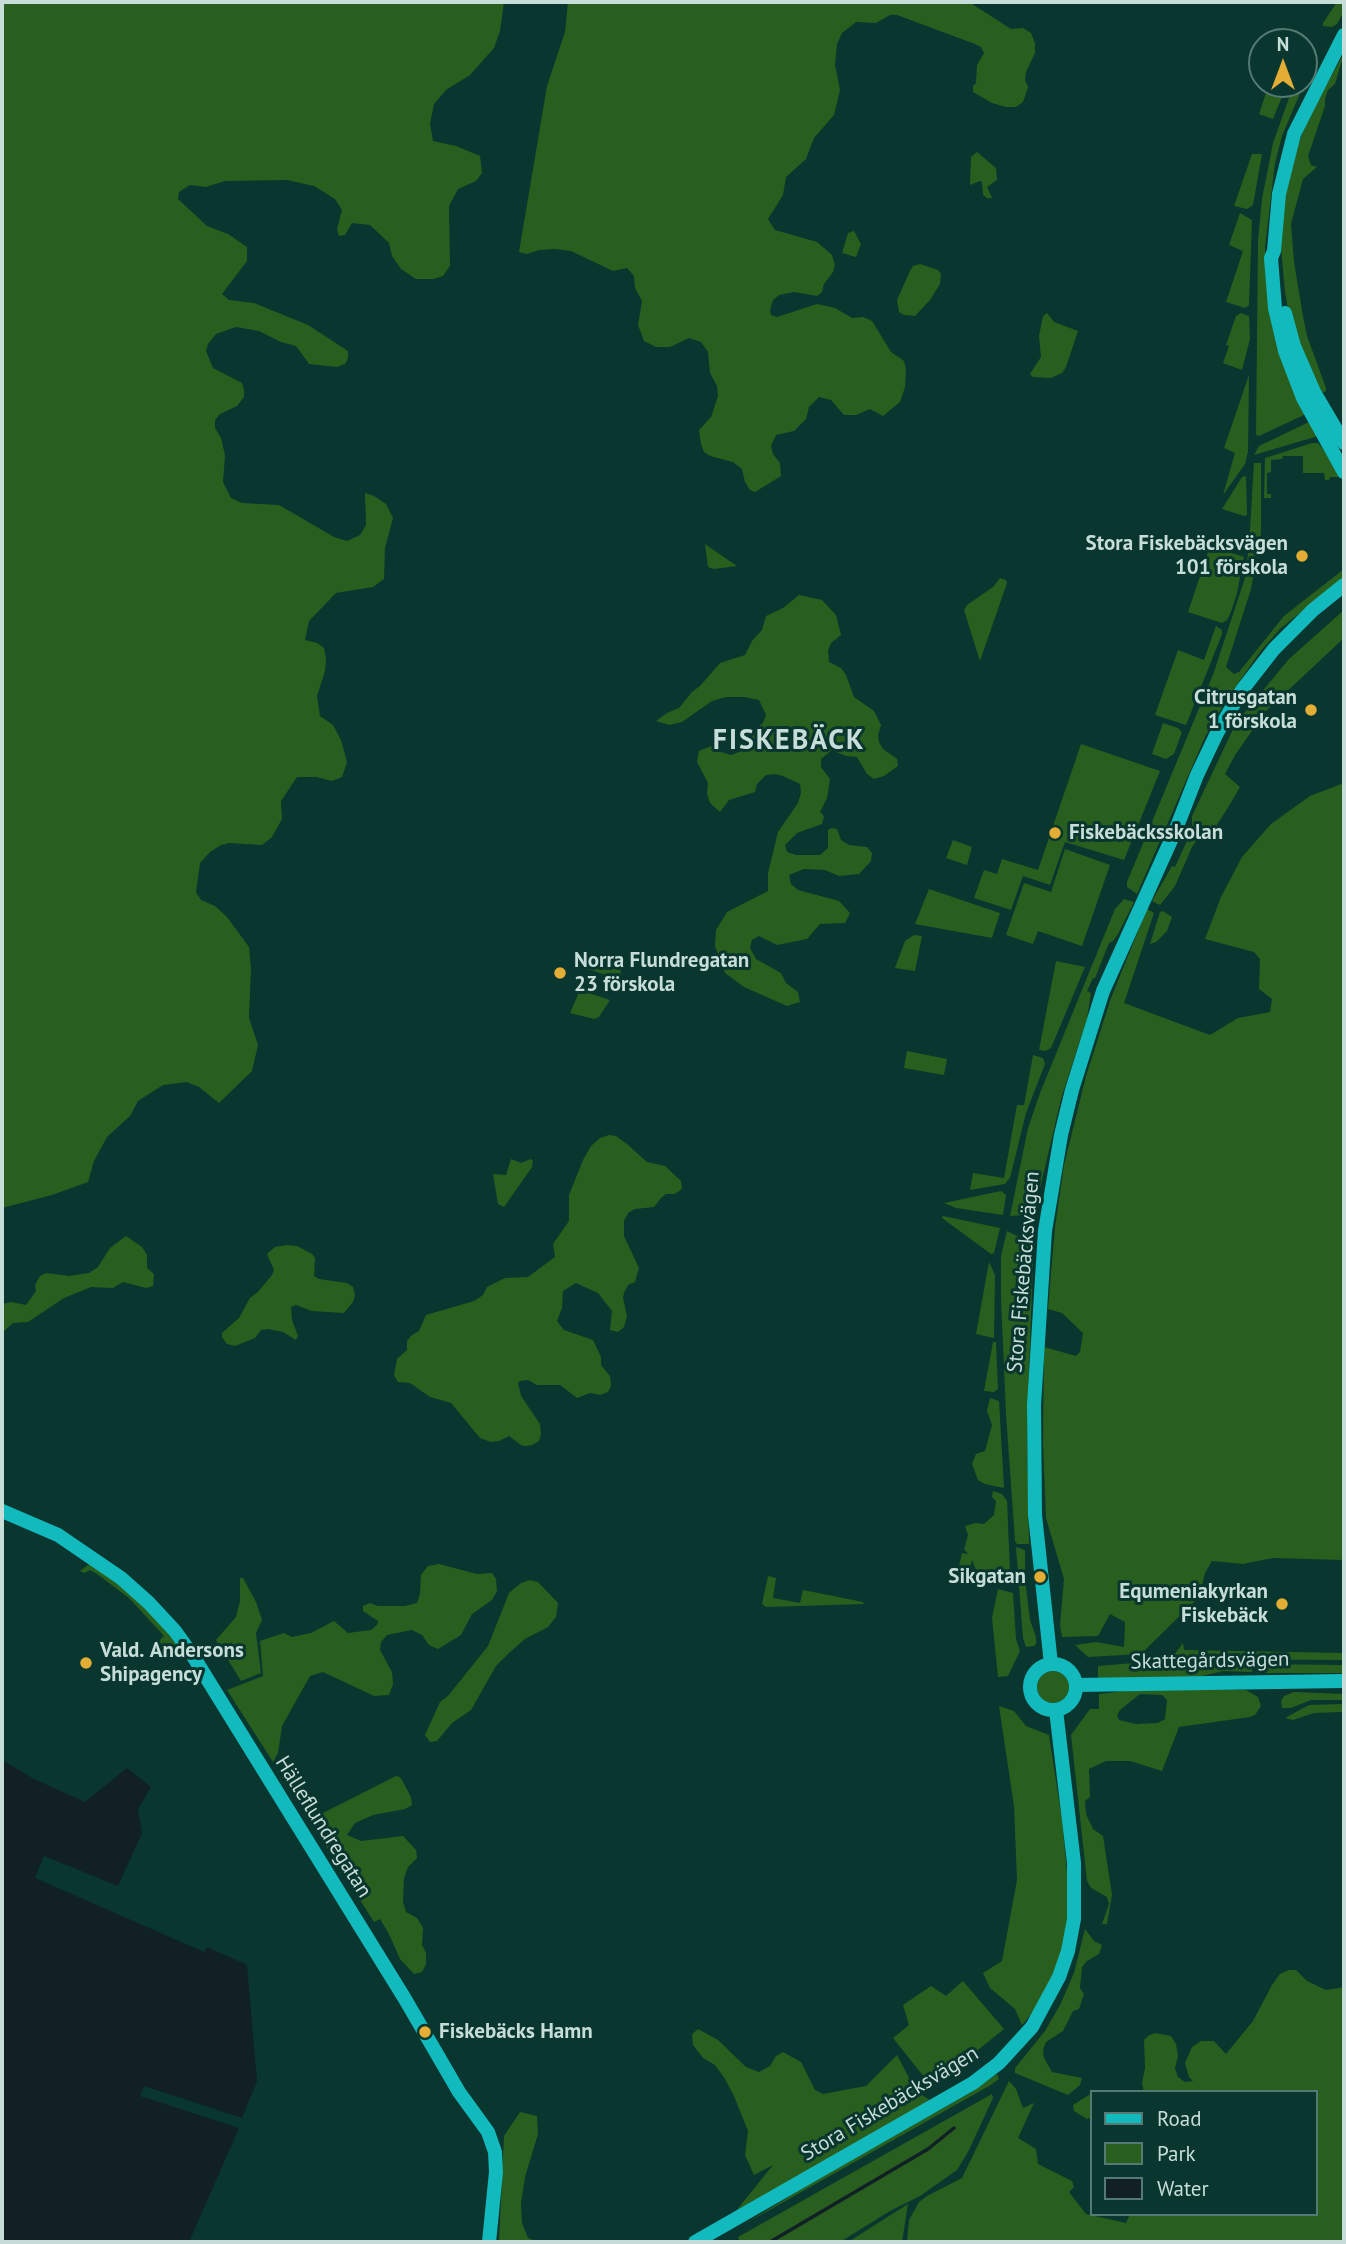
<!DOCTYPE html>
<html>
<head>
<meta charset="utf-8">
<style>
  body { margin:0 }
  #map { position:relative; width:1346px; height:2244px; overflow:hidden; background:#09362f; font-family:"PT Sans",sans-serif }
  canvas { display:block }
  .frame { position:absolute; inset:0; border:4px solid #c7ddd8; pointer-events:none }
  .legend { position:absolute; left:1090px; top:2090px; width:228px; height:126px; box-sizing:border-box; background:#09362f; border:2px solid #557973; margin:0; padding:9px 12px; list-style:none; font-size:21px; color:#c7ddd8 }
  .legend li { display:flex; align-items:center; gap:14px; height:35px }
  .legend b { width:35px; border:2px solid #557973 }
  .north { position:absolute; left:1248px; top:28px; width:70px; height:70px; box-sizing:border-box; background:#09362f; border:2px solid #557973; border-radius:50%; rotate:0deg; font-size:19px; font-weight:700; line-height:28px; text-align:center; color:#c7ddd8 }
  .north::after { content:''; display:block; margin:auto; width:24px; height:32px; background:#e4ae35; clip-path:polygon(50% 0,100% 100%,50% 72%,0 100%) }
</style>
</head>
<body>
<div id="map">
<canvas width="1346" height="2244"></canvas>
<div class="frame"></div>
<ul class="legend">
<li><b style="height:9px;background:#12babe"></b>Road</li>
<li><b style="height:19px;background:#295f1e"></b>Park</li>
<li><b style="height:19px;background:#102025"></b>Water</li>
</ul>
<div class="north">N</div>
</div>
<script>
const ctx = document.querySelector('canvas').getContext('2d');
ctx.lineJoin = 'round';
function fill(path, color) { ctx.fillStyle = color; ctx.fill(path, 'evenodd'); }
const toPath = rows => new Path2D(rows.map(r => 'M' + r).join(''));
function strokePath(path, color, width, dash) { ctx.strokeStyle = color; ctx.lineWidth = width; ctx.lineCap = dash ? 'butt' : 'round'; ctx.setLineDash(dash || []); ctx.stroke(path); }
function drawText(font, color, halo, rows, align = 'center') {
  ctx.font = font + ' "PT Sans",sans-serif'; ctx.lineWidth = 6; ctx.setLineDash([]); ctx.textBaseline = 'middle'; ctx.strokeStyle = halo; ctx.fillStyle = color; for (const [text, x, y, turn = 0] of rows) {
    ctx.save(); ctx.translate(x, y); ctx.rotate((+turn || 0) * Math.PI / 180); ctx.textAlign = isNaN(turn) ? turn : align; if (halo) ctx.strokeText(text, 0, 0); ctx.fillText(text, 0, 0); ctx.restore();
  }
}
fill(toPath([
  [2,2,504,2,500,31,494,48,470,75,446,90,434,104,430,124,433,141,456,146,480,156,482,173,476,181,458,189,449,206,450,266,443,276,433,279,416,279,401,269,392,256,389,243,370,225,352,223,345,235,339,236,337,229,342,210,335,199,314,186,287,180,225,181,206,187,190,185,179,192,178,199,207,226,228,234,247,247,247,261,222,294,229,300,254,303,308,325,348,351,348,358,345,364,337,367,309,364,296,346,281,342,259,331,236,327,216,334,208,344,206,351,213,368,242,383,244,390,244,397,237,406,220,414,215,420,215,428,221,438,225,455,223,482,231,498,242,503,279,505,334,537,347,541,360,535,366,525,365,493,374,496,386,504,393,518,385,548,384,579,373,587,336,593,309,621,305,640,317,643,324,648,326,659,325,671,317,696,320,716,333,725,341,740,347,762,342,777,332,781,316,777,297,777,281,801,282,819,272,837,262,845,229,843,221,845,210,852,200,863,196,892,201,900,215,906,227,917,249,947,251,968,249,1018,258,1045,252,1071,219,1103,199,1087,187,1082,163,1085,138,1101,130,1116,107,1137,94,1161,88,1182,52,1195,2,1208],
  [568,2,969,2,1011,29,1023,28,1031,33,1035,43,1035,53,1026,72,1025,80,1028,87,1023,102,1016,107,1006,107,992,103,973,92,973,86,976,83,977,65,984,53,981,47,975,44,897,15,890,15,876,23,856,22,842,33,837,44,835,65,840,90,834,115,814,138,806,159,786,177,783,195,768,219,775,230,817,242,832,255,835,265,833,272,824,284,822,292,817,296,794,292,779,295,773,300,770,310,771,315,777,317,817,304,835,308,852,318,863,317,872,321,891,352,904,361,906,369,905,387,900,402,883,416,870,409,856,415,844,415,831,400,819,397,809,407,806,419,794,431,776,435,771,446,773,454,780,463,781,476,755,492,750,490,745,482,742,469,733,462,710,456,704,452,701,444,699,430,711,417,718,396,717,386,710,373,708,352,701,342,689,338,670,347,656,347,644,341,638,325,642,301,635,288,634,276,627,268,613,271,571,251,555,249,539,250,527,254,519,252,547,86,565,32],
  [1337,2,1344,2,1344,11,1337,24,1332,27,1323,26,1323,23],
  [1344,53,1335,84,1328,90,1325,99,1325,106,1308,156,1311,165,1317,167,1303,179,1291,224,1294,262,1303,316,1307,336,1326,388,1326,391,1318,395,1291,326,1285,292,1280,237,1286,187,1294,154,1309,117],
  [1269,84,1287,84,1273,119,1259,114],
  [1294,84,1304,84,1282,136,1275,163,1265,247,1267,282,1306,414,1259,436,1256,435,1258,240,1262,199,1273,143],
  [977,152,996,168,997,180,987,187,992,198,987,198,983,195,982,182,980,181,970,185,971,157],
  [1252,154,1262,154,1253,205,1247,209,1234,206],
  [1240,213,1252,220,1249,305,1245,308,1226,302,1243,251,1229,245],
  [854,231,861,244,856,257,842,253,848,233],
  [920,264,938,270,941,274,940,284,930,300,915,316,904,315,899,312,897,300,910,271,913,266],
  [1047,313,1054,322,1078,331,1066,367,1062,373,1051,378,1033,377,1030,374,1041,357,1039,336,1043,316],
  [1241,313,1249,316,1250,339,1242,370,1223,363,1229,346,1226,345,1236,316],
  [1249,375,1248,452,1245,464,1223,495,1235,453,1224,448],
  [1311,421,1318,436,1254,455,1259,446],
  [1312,443,1318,443,1323,449,1340,477,1330,477,1329,480,1325,480,1324,473,1303,473,1303,456,1283,456,1282,459,1271,460,1271,472,1267,473,1267,494,1271,494,1271,498,1264,498,1265,458],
  [1254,463,1261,463,1261,533,1251,589,1226,667,1234,674,1239,672,1284,616,1344,569,1344,577,1280,629,1260,652,1227,699,1205,737,1137,894,1127,887,1127,882,1214,672,1245,578,1249,545],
  [1246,476,1247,515,1244,516,1222,509,1242,477],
  [705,544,737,566,714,569,708,567],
  [1210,546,1244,557,1237,593,1231,612,1227,620,1222,623,1188,612],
  [1000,578,1006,580,1007,583,980,661,964,610,967,605,993,587],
  [799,595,822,600,836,615,841,635,831,643,828,651,829,662,841,668,846,675,854,697,874,711,881,725,878,735,879,742,883,749,897,759,898,766,884,776,874,779,867,774,857,757,846,756,832,750,821,759,821,767,830,779,827,798,820,812,824,816,822,824,797,833,785,845,787,852,796,855,820,855,828,848,828,830,832,828,837,829,841,840,849,845,867,847,872,853,871,861,859,874,839,876,825,870,804,869,789,875,791,884,798,890,839,901,850,913,845,923,820,924,807,939,777,945,759,936,752,940,750,948,756,959,781,973,786,983,798,992,800,1002,787,1006,744,987,725,973,715,946,716,930,727,912,768,891,768,873,778,832,798,803,801,793,800,784,783,776,775,774,766,775,757,784,755,792,729,800,720,812,710,803,707,794,708,783,697,762,699,751,711,746,717,751,731,755,747,749,750,733,763,723,766,715,759,700,744,697,726,697,712,701,682,722,669,725,656,721,667,713,679,708,692,692,700,686,720,663,745,655,752,641,762,630,766,616,783,608],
  [1344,610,1344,638,1266,711,1235,755,1225,774,1240,787,1229,806,1207,840,1196,841,1192,847,1175,886,1164,900,1160,905,1152,901,1172,866,1175,867,1192,830,1192,816,1236,723,1289,659],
  [1216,626,1222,630,1222,634,1186,725,1155,715,1178,650,1204,660],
  [1163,723,1178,728,1182,732,1174,754,1166,759,1152,754],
  [1081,744,1160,771,1124,860,1065,842,1050,885,1023,876,1011,910,974,898,984,870,997,874,1002,859,1038,870],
  [1344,783,1344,1560,1273,1558,1243,1564,1212,1561,1205,1573,1199,1597,1141,1654,1088,1657,1075,1645,1096,1642,1124,1647,1125,1622,1110,1614,1098,1636,1062,1637,1060,1625,1064,1579,1046,1518,1043,1442,1044,1347,1076,1356,1080,1352,1083,1333,1062,1313,1048,1309,1055,1227,1064,1165,1086,1076,1111,998,1147,909,1154,913,1124,1003,1210,1035,1238,1018,1270,1012,1272,999,1259,989,1260,959,1254,952,1205,939,1221,897,1242,857,1271,824,1310,796],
  [953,840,972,847,967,865,946,858],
  [1065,849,1110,865,1082,946,1038,931,1033,944,1006,935,1024,883,1051,892],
  [929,889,1000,913,992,938,915,924],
  [1124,899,1134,902,1118,934,1113,941,1109,943,1095,978,1093,978,1087,991,1091,993,1087,1019,1061,1099,1038,1197,1029,1211,1023,1215,1010,1216,1028,1128,1040,1093,1115,909],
  [1163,911,1172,917,1167,931,1156,942,1150,944,1160,912],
  [914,935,922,936,915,971,895,968,905,941],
  [590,953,620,967,622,980,618,989,611,987,613,977,587,969],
  [1056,961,1085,967,1051,1048,1045,1051,1039,1050],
  [580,990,610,1000,599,1017,594,1019,570,1013],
  [907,1051,947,1059,944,1075,904,1068],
  [1033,1055,1043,1058,1045,1064,1026,1113,1010,1178,1005,1184,970,1190,973,1173,1004,1178,1017,1105,1024,1105],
  [609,1135,616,1136,627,1144,647,1162,665,1166,681,1181,682,1189,675,1194,666,1194,661,1198,654,1207,635,1209,628,1213,624,1221,624,1236,639,1268,635,1282,628,1285,624,1293,623,1298,627,1316,624,1327,618,1332,610,1330,612,1311,598,1293,576,1283,563,1291,562,1308,557,1321,564,1330,593,1340,601,1357,601,1365,610,1376,611,1386,608,1392,600,1395,590,1393,577,1398,560,1385,537,1385,528,1380,520,1381,518,1383,521,1396,540,1424,541,1434,539,1441,532,1445,525,1446,521,1445,509,1436,499,1441,491,1442,480,1438,451,1403,430,1397,410,1383,398,1382,394,1375,397,1359,407,1350,407,1341,412,1335,419,1331,426,1315,474,1301,483,1295,487,1287,505,1278,528,1277,555,1257,553,1244,569,1221,569,1195,583,1160,591,1146,600,1138],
  [511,1159,521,1163,531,1159,533,1161,532,1167,504,1207,498,1204,493,1174,506,1175],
  [1001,1191,1006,1195,1003,1215,956,1208,944,1203],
  [943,1216,1000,1228,994,1253,991,1254,942,1218],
  [1007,1231,1025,1240,1031,1251,1033,1262,1027,1426,1029,1544,1017,1544,1015,1541,1006,1414,1001,1298,1001,1256],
  [126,1236,142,1247,147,1255,147,1268,154,1274,153,1286,146,1288,123,1282,113,1288,91,1287,64,1298,28,1322,13,1323,2,1333,2,1304,11,1302,26,1305,36,1291,35,1285,40,1276,46,1273,69,1276,89,1273,98,1267,110,1248],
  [287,1245,297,1246,312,1254,315,1258,314,1276,319,1279,347,1283,353,1287,355,1295,353,1302,344,1313,312,1311,296,1305,291,1307,292,1320,298,1336,296,1340,283,1332,268,1329,261,1330,255,1338,235,1346,227,1344,222,1337,222,1333,239,1318,250,1298,258,1292,272,1275,274,1270,267,1254,275,1247],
  [989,1262,995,1275,994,1338,976,1334],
  [993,1342,996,1342,998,1389,994,1392,984,1391],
  [990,1398,999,1401,1004,1488,985,1484,978,1480,972,1464,976,1454,985,1451,992,1425,987,1411],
  [993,1491,1002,1494,1007,1501,1010,1572,1009,1577,1001,1581,985,1579,978,1575,972,1560,969,1573,958,1571,962,1553,968,1554,964,1549,968,1535,965,1526,976,1523,984,1524,994,1515,996,1501,992,1497],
  [1016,1547,1025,1550,1025,1579,1030,1620,1036,1637,1036,1644,1034,1646,1026,1647,1023,1638],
  [439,1564,477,1574,492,1573,496,1579,497,1591,492,1600,472,1614,461,1635,438,1649,429,1645,422,1635,412,1630,387,1635,381,1642,380,1650,392,1672,393,1684,389,1695,374,1696,323,1672,310,1676,282,1726,278,1753,273,1762,227,1690,263,1676,260,1641,284,1633,292,1637,311,1633,334,1621,348,1633,371,1630,377,1625,378,1621,363,1611,363,1606,370,1603,378,1606,405,1606,417,1603,420,1594,421,1575,428,1566],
  [88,1565,94,1565,101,1569,155,1617,179,1647,174,1655,167,1656,158,1649,156,1644,164,1636,129,1598,97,1574,90,1570,84,1573,80,1571],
  [768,1576,776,1578,773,1598,800,1603,803,1590,863,1602,864,1604,766,1607,762,1604],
  [240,1578,243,1578,256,1602,262,1620,256,1633,261,1673,241,1681,216,1640,236,1617,240,1601],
  [530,1580,538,1582,558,1603,556,1617,548,1627,525,1639,509,1653,496,1666,471,1710,452,1723,437,1741,430,1742,425,1735,440,1702,448,1696,488,1646,509,1593,521,1583],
  [998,1589,1013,1593,1016,1639,1020,1651,1008,1676,998,1677,992,1618],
  [1183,1643,1184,1650,1344,1653,1344,1660,1171,1659],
  [1134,1663,1237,1664,1252,1665,1252,1672,1223,1671,1190,1679,1098,1678,1098,1666],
  [1257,1664,1344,1665,1344,1673,1256,1673],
  '1037 1687a16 16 0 1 1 32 0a16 16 0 1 1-32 0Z',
  [1134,1690,1246,1690,1258,1697,1261,1706,1255,1715,1250,1717,1179,1727,1162,1771,1130,1761,1106,1761,1089,1769,1090,1797,1085,1801,1086,1814,1093,1829,1103,1836,1112,1895,1107,1924,1102,1924,1109,1904,1107,1897,1091,1888,1087,1881,1071,1735,1090,1709,1099,1709,1099,1694],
  [1140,1694,1162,1695,1167,1700,1165,1719,1158,1723,1136,1724,1119,1720,1117,1715,1120,1710],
  [1294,1692,1344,1694,1344,1700,1311,1700,1291,1708,1282,1708,1281,1701,1284,1696],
  [1344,1704,1344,1711,1342,1712,1314,1713,1293,1720,1285,1718,1309,1705],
  [999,1706,1014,1711,1026,1726,1049,1735,1062,1820,1069,1893,1068,1923,1059,1965,1042,2001,1022,2025,1015,2009,990,1988,983,1973,1002,1961,1017,1880,1014,1806],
  [396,1776,400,1777,403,1782,411,1797,412,1805,405,1809,373,1815,355,1823,347,1835,361,1841,403,1836,416,1850,417,1858,408,1867,404,1878,403,1902,406,1912,417,1918,423,1928,422,1945,426,1953,426,1964,422,1972,414,1974,400,1959,389,1934,380,1919,374,1922,315,1829,323,1813],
  [1085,1929,1094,1941,1102,1945,1099,1954,1087,1961,1082,1967,1080,1988,1084,1994,1079,2009,1073,2011,1063,2031,1046,2042,1043,2050,1044,2058,1052,2072,1082,2078,1080,2085,1068,2095,1015,2073,1015,2068,1045,2031,1060,2005,1074,1973],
  [1289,1970,1296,1970,1307,1981,1326,1990,1344,1987,1344,2242,907,2242,909,2220,919,2202,927,2196,962,2178,1009,2081,1016,2089,1023,2108,1034,2103,1018,2138,1036,2149,1038,2164,1072,2181,1074,2187,1069,2192,1086,2214,1126,2223,1130,2214,1316,2214,1316,2092,1144,2092,1142,2083,1145,2068,1144,2040,1148,2036,1155,2033,1171,2036,1176,2044,1178,2056,1175,2068,1178,2077,1185,2082,1193,2081,1189,2077,1185,2063,1192,2047,1201,2041,1214,2041,1226,2054,1253,2021,1272,1985,1280,1974],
  [963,1981,1004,2029,932,2087,893,2038,909,2025,903,2005,931,1986,946,1996],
  [698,2029,718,2040,746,2067,759,2072,770,2066,776,2056,783,2052,801,2062,815,2090,823,2094,866,2086,897,2055,916,2091,931,2101,736,2211,773,2165,754,2175,745,2155,748,2131,734,2096,725,2079,715,2065,703,2058,693,2045,692,2034],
  [997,2074,999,2079,989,2086,743,2225,808,2185,970,2093],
  [1092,2093,1092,2117,1087,2119,1074,2111,1073,2105],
  [992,2094,993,2098,968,2152,957,2170,920,2196,890,2211,840,2242,740,2242,738,2237],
  [520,2112,537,2116,538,2134,525,2177,521,2203,522,2223,528,2238,538,2242,551,2242,499,2242,504,2136],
  [908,2204,902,2242,848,2242]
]), '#295f1e');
fill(toPath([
  [2,1760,34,1779,85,1802,127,1768,151,1787,138,1809,142,1833,118,1886,44,1856,35,1878,204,1952,207,1947,247,1965,257,2081,242,2118,144,2086,140,2096,239,2128,189,2242,2,2242]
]), '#102025');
strokePath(toPath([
  [770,2242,928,2149,954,2128]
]), '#102025', 3.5);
strokePath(toPath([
  [1344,35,1294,134,1279,194,1274,251,1271,258,1275,308,1285,351,1303,398,1344,472],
  [1285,313,1294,346,1314,392,1344,443],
  [2,1511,58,1535,121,1578,149,1603,175,1631,193,1656,405,1999,459,2092,488,2132,495,2152,496,2172,489,2242],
  [1051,1664,1035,1515,1034,1405,1045,1231,1061,1135,1072,1090,1103,991,1176,829,1197,775,1217,733,1242,690,1274,649,1313,610,1344,585],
  '1030 1687a23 23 0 1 1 46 0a23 23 0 1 1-46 0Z',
  [1076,1685,1344,1681],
  [695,2242,973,2083,999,2063,1032,2027,1059,1977,1068,1951,1074,1919,1074,1863,1056,1710]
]), '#12babe', 14);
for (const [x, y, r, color] of [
  [1302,556,7,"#e4ae35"],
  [1311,710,7,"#e4ae35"],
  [1055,833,7,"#e4ae35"],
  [560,973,7,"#e4ae35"],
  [1040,1577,7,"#e4ae35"],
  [1282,1604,7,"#e4ae35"],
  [86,1663,7,"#e4ae35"],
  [425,2032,7,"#e4ae35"]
]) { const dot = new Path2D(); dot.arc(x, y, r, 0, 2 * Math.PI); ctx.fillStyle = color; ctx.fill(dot); strokePath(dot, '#09362f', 2.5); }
drawText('bold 21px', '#c7ddd8', '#09362f', [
  ["Stora Fiskebäcksvägen",1288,544],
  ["101 förskola",1288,568],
  ["Citrusgatan",1297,698],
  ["1 förskola",1297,722],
  ["Fiskebäcksskolan",1069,833,"left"],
  ["Norra Flundregatan",574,961,"left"],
  ["23 förskola",574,985,"left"],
  ["Sikgatan",1026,1577],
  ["Equmeniakyrkan",1268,1592],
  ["Fiskebäck",1268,1616],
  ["Vald. Andersons",100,1651,"left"],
  ["Shipagency",100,1675,"left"],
  ["Fiskebäcks Hamn",439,2032,"left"]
], 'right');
drawText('21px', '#c7ddd8', '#09362f', [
  ["Stora Fiskebäcksvägen",1024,1272,-85],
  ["Skattegårdsvägen",1210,1661,-1],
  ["Hälleflundregatan",323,1827,58],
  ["Stora Fiskebäcksvägen",890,2104,-31]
]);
ctx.letterSpacing = '2px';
drawText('bold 28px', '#c7ddd8', '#09362f', [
  ["FISKEBÄCK",789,741]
]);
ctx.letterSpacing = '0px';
</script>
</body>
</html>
